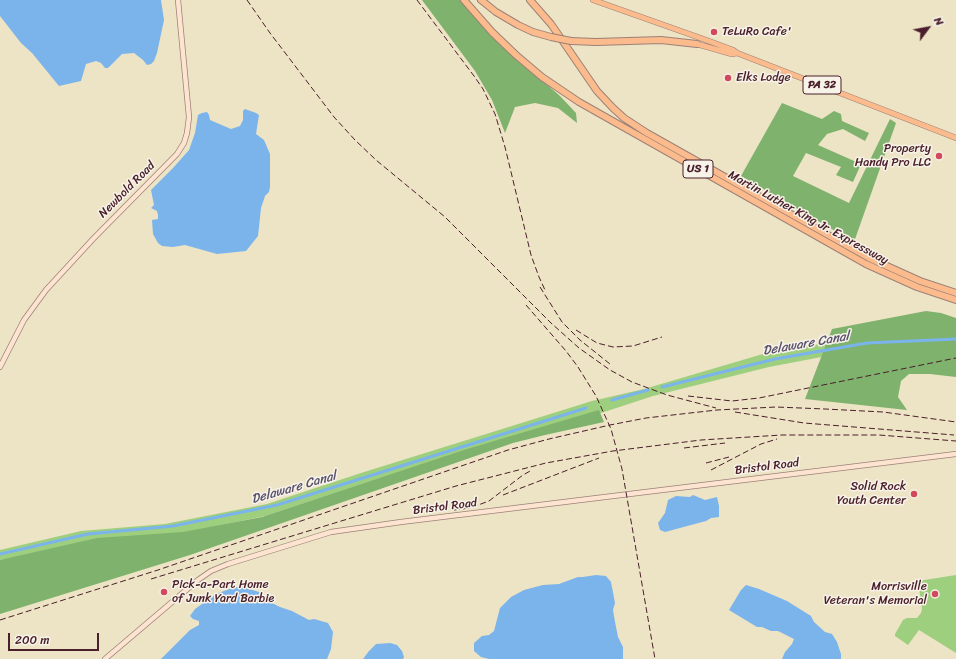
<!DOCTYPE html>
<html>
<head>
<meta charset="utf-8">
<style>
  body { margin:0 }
  #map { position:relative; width:956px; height:659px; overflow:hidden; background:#ede3c5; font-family:Sriracha,sans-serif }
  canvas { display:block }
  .north { position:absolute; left:908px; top:8px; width:40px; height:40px; -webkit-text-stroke:3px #f7f3e8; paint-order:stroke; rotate:58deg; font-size:11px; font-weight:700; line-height:16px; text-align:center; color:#4a1f2b }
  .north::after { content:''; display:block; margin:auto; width:14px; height:18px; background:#4a1f2b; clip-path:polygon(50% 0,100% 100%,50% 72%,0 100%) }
  .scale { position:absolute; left:8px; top:633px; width:91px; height:18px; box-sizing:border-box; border:2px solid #4a1f2b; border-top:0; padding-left:5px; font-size:12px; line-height:14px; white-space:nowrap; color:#4a1f2b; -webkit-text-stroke:3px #f7f3e8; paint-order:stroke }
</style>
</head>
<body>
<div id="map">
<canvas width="956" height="659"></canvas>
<div class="north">N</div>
<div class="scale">200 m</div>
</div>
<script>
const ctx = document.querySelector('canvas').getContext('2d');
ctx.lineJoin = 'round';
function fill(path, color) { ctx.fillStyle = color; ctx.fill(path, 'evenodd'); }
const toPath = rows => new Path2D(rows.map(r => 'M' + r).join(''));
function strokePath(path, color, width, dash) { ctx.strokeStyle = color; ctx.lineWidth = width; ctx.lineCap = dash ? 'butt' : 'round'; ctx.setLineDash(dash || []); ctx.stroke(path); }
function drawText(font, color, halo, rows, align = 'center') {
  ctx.font = font + ' Sriracha,sans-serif'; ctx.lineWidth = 3; ctx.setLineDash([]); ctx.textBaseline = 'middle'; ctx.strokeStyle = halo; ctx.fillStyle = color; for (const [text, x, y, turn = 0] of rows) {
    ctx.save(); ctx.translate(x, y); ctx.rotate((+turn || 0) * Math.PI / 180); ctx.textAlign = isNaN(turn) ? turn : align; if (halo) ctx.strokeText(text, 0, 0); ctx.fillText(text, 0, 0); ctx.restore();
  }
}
fill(toPath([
  [830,342,832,355,769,367,653,396,598,414,478,446,265,516,182,533,0,560,0,550,81,531,165,524,267,504,361,473,592,401,644,389,763,354],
  [956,575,956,653,919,630,908,645,895,636,895,634,903,620,907,618,917,618,921,613,922,609,918,581]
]), '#9ecf7e');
fill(toPath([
  [422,0,461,0,491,36,560,96,576,113,577,123,558,108,535,103,515,107,505,133,492,100,475,71],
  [782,103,822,119,834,111,841,114,842,121,869,133,865,141,843,129,827,134,818,145,861,164,853,182,836,175,841,167,806,153,793,176,849,203,890,119,896,123,854,242,741,176],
  [926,311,941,313,956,318,956,377,930,374,909,374,901,381,898,397,907,410,805,399,832,329],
  [599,410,604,422,545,435,513,443,190,555,0,614,0,560,97,538,183,532,262,517,467,449]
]), '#7eb26d');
fill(toPath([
  [0,0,161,0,164,20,157,53,154,61,151,64,147,65,143,60,134,53,122,54,108,68,105,68,101,63,96,61,86,64,81,81,59,86,32,53,21,43,0,16],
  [245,109,256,113,259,115,256,134,264,140,270,154,270,187,269,192,265,196,261,208,258,236,246,251,217,254,185,245,173,247,162,246,158,243,153,234,152,220,158,219,158,215,157,211,151,208,154,205,151,190,173,168,189,150,195,133,198,115,202,113,207,112,209,115,210,120,231,129,240,126,243,120,243,111],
  [693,495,705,500,717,497,719,506,719,517,711,518,706,521,665,532,660,530,658,523,665,513,668,500,676,496,690,497],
  [596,575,606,576,611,582,615,603,613,610,615,622,618,637,623,647,623,659,489,659,481,657,474,651,474,643,482,636,489,635,494,631,500,608,511,597,524,590,543,585,559,584,578,577,583,577],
  [746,585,759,589,787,601,811,616,814,622,825,632,832,634,837,642,841,654,841,659,782,659,785,652,792,644,794,639,778,631,771,631,762,627,757,627,729,610,741,590],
  [235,587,243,587,259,592,265,597,268,601,280,607,292,611,309,620,314,619,328,623,333,632,331,649,327,659,161,659,190,630,199,625,199,621,193,619,190,616,195,609,216,594],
  [376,644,390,643,397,645,402,651,404,657,403,659,363,659,369,651]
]), '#7ab4eb');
strokePath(toPath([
  [662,387,775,359,867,343,956,339],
  [612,400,648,390],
  [0,554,88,534,173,526,277,505,586,408]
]), '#7ab4eb', 3);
const secondary = toPath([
  [0,367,24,320,46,290,93,239,177,154,184,143,187,133,189,117,178,0],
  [105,659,198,580,211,571,228,564,331,532,401,522,956,454]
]);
const primary = toPath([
  [593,0,706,40,733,50,737,53,956,138],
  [697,44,732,54,737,53]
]);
const motorway = toPath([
  [464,0,492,32,516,55,542,77,579,102,866,264,917,287,956,300],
  [481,0,496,12,518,25,533,32,551,37],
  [530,0,551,24,597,91,613,108,624,118,647,133,869,258,920,281,956,293],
  [571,41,596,42,661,40,697,44]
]);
strokePath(secondary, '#9c8178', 6);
strokePath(primary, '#9c8178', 6);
strokePath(motorway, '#9c8178', 8);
strokePath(secondary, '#fde4d1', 4.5);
strokePath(primary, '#fbbb8c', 5);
strokePath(motorway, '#fbbb8c', 6);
strokePath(toPath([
  [247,0,270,33,334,117,355,140,376,160,445,217,551,323,579,348,610,370,632,382,667,395,716,408],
  [417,0,474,76,483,89,495,114,505,147,531,255,539,277,545,290],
  [540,287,562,322,580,340,610,364],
  [526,305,566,351,578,367,596,396,611,429,622,469,655,659],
  [576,330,597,343,613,347,633,346,662,337],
  [688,396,732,401,759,398,956,358],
  [735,412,804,423,954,435],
  [684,448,725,443],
  [706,463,729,457],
  [711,470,761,444,777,439],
  [503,495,599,458],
  [454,510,470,508,489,501,523,475,532,470],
  [151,579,456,486,546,463,613,451,701,440,782,435,879,435,956,441],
  [0,620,158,570,508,450,549,439,610,425,646,418,717,410,776,407,825,409,883,412,956,422]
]), '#4a1f2b', 1, [6, 3]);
const motorwayBridge = toPath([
  [551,37,571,41]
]);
strokePath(motorwayBridge, '#9c8178', 8, []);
strokePath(motorwayBridge, '#fbbb8c', 6);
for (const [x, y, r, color] of [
  [714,32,4,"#d1495b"],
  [728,78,4,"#d1495b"],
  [939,156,4,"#d1495b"],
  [914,494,4,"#d1495b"],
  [164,592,4,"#d1495b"],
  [935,594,4,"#d1495b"]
]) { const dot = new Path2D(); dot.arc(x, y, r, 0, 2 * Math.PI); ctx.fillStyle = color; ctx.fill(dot); strokePath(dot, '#f7f3e8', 1.5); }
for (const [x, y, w] of [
  [822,85,38],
  [698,169,30]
]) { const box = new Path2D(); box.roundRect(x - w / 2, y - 9, w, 18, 3); ctx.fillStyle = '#f7f3e8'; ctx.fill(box); strokePath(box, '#4a1f2b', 1); }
drawText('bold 11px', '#4a1f2b', null, [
  ["PA 32",822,85],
  ["US 1",698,169]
]);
drawText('12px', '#4a1f2b', '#f7f3e8', [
  ["TeLuRo Cafe'",722,32],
  ["Elks Lodge",736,78],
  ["Property",931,149,"right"],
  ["Handy Pro LLC",931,163,"right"],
  ["Solid Rock",906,487,"right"],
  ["Youth Center",906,501,"right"],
  ["Pick-a-Part Home",172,585],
  ["of Junk Yard Barbie",172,599],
  ["Morrisville",927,587,"right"],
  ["Veteran's Memorial",927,601,"right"]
], 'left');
drawText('12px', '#4a1f2b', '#f7f3e8', [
  ["Newbold Road",127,190,-45],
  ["Martin Luther King Jr. Expressway",808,218,29],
  ["Bristol Road",767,467,-7],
  ["Bristol Road",445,507,-7]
]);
drawText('italic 13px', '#5b536e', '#f7f3e8', [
  ["Delaware Canal",806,344,-10],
  ["Delaware Canal",294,488,-16]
]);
</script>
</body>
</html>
